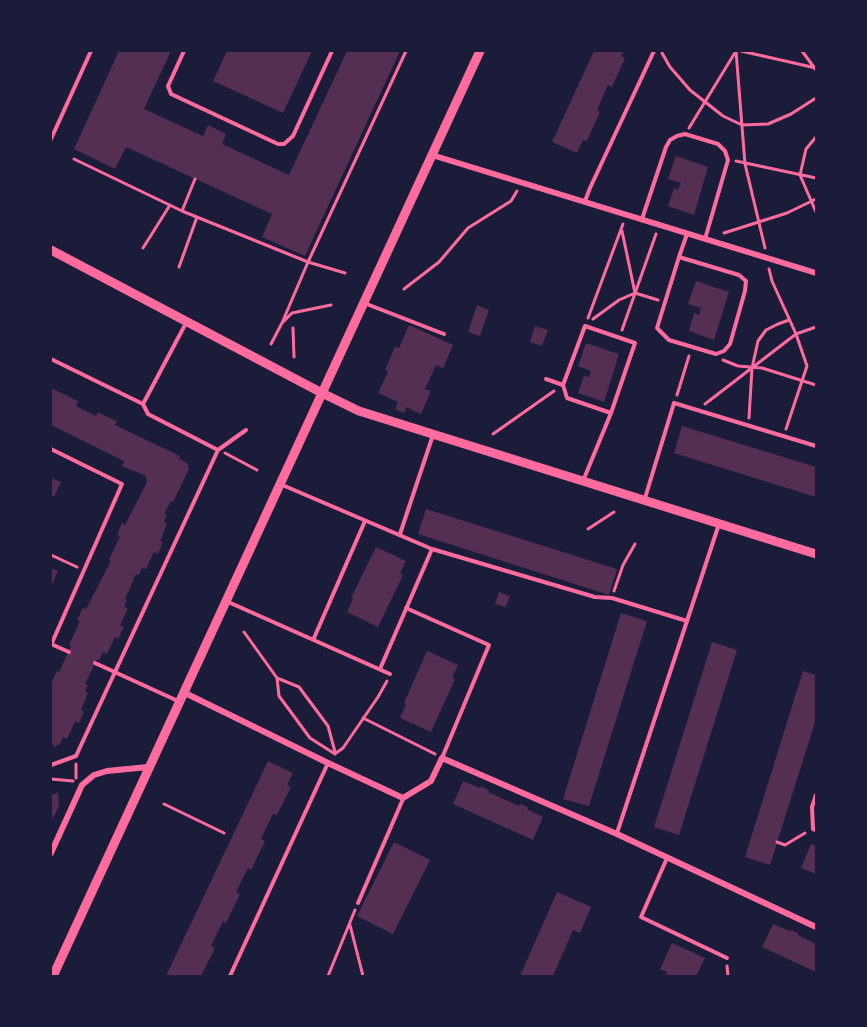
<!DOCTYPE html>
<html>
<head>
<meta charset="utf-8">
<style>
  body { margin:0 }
  #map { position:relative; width:867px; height:1027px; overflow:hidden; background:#1b1b3a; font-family:Rubik,sans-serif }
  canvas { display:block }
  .frame { position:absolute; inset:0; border:52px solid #1b1b3a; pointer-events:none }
</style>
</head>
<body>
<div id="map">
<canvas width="867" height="1027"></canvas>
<div class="frame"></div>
</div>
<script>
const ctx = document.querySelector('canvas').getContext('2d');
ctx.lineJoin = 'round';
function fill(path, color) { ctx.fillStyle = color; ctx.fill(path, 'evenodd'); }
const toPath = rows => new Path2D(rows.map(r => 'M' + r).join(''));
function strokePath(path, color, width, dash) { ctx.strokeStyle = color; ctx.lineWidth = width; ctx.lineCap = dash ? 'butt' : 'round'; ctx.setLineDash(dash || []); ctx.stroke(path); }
fill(toPath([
  [119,51,171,51,144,109,203,136,208,125,226,134,222,144,289,175,347,51,400,51,305,256,262,237,272,214,126,147,115,169,74,149],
  [227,51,312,51,283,113,213,81],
  [594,51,624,51,621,56,625,58,612,87,608,85,597,110,600,112,587,141,583,140,577,153,552,142],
  [676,156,708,167,694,215,668,206,674,188,678,190,681,183,668,179],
  [696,281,729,292,714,340,689,331,694,313,699,315,701,308,688,304],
  [477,305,489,310,480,336,468,332],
  [409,325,453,345,443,368,436,365,425,389,431,391,421,414,406,407,404,413,395,409,398,402,378,393,388,372,385,370,395,347,399,348],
  [535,326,548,330,542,346,530,342],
  [586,343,619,354,604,402,578,393,584,376,589,377,591,371,578,366],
  [51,388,78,401,76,406,96,416,98,412,107,417,117,421,115,425,180,456,179,459,187,463,189,469,173,502,171,501,164,514,167,515,164,522,167,524,160,541,163,542,158,554,154,552,146,569,142,568,139,575,136,574,125,599,127,600,124,607,128,608,120,625,124,627,118,639,115,637,107,654,103,652,99,660,97,659,85,684,88,685,85,691,88,693,81,710,84,712,79,723,75,722,67,739,63,737,60,744,54,747,53,744,51,745,51,683,57,671,59,672,71,646,69,645,80,621,77,620,83,608,86,609,111,561,109,560,120,536,117,535,122,523,125,525,147,482,146,476,122,466,124,461,51,425],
  [682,426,816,467,816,497,674,453],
  [51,478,61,482,54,497,51,495],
  [426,509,617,569,609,595,418,534],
  [376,547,406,561,400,574,403,575,378,627,347,612,353,599,351,598],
  [51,568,58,571,51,587],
  [499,592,510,596,506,607,495,604],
  [621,613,647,621,589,806,563,799],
  [712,642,737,650,679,835,654,827],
  [427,651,458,665,452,678,455,679,431,732,400,718,406,704,404,703],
  [803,671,816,675,816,719,770,865,745,857],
  [268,761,293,773,287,785,291,787,277,815,273,814,261,839,265,841,251,870,248,868,236,892,240,894,226,923,223,921,211,946,215,948,201,976,166,976],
  [463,781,480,788,481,786,489,790,488,792,519,806,520,804,528,807,527,809,543,817,533,840,453,804],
  [58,793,59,806,51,822,51,795],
  [394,842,430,860,393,934,357,916],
  [811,844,816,846,816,874,801,868],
  [557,892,591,907,580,933,573,930,553,976,520,976],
  [773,924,790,931,791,930,798,933,798,935,816,944,816,972,762,947],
  [672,943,705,958,696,976,665,976,667,972,660,969]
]), '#542f53');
strokePath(toPath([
  [736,51,745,164,765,248],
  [741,51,816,68],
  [802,51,816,70],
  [662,53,670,67,690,90,723,116,742,125,768,124,791,114,816,98],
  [689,128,736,51],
  [816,137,806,149,800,175,816,212],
  [74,159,182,211,308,262,345,273],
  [736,161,816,178],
  [182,211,195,179],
  [622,231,635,293,658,300],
  [724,233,787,213,816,199],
  [143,248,170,205],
  [179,267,197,217],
  [769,269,772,281,796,334,807,366,786,429],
  [404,289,439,262,468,228,511,201,517,191],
  [588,318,623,224],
  [593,319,619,300,635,293],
  [282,323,308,262,406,51],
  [293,328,294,357],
  [622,330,656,234],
  [271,344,282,323,292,313,331,305],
  [723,360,738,366,762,368,816,385],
  [677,395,689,356],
  [705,404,796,334,816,327],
  [749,418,752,368,758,341,766,330,778,324,789,320],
  [493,434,554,391],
  [225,453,257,470],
  [588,529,614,512],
  [51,555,77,567],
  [614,591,623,565,635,544],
  [244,632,277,678,279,696,310,738,335,754],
  [277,678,299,687,328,726,335,752],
  [363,718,435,754],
  [336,753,343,748,378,697,387,681],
  [76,778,76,764],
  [51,779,73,781],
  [164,804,224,833],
  [777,842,785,845,805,833],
  [350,925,363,976],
  [727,966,728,976],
  [328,976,355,910]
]), '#ff6b9d', 3);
strokePath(toPath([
  [184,51,168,86,171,94,278,144,284,144,293,136,332,51],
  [51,139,91,51],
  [585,201,590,188,654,51],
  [642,219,666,147,670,140,677,136,685,134,718,144,725,151,728,160,705,239],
  [679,257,739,275,746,281,745,291,730,344,724,351,716,354,669,340,657,328,679,257,687,234],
  [364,303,444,334],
  [51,359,143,404,186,323],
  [546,379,563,385],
  [51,449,122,484,51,645],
  [218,450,246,430],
  [583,481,611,413,635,343,585,326,563,385,567,398,611,413],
  [280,484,432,549,595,597,612,598,687,621],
  [645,498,674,403,816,446],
  [400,534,433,435],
  [226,601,390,674],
  [406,608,489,645,442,758],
  [314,638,365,521],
  [51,644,69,652],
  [95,663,178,701],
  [380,669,432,549],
  [51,765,76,756,218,450,148,414,143,404],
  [816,795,812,807,813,829,816,830],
  [617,833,719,524],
  [667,858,641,917,727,958],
  [358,903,403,799],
  [230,976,328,763]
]), '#ff6b9d', 4);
strokePath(toPath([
  [432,155,816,273],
  [183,692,328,763,403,798,431,781,442,758,617,834,816,927],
  [51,853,82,785,94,775,107,771,148,767]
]), '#ff6b9d', 6);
strokePath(toPath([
  [51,250,322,393,359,411,816,554],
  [53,976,480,51]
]), '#ff6b9d', 9);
</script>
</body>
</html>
